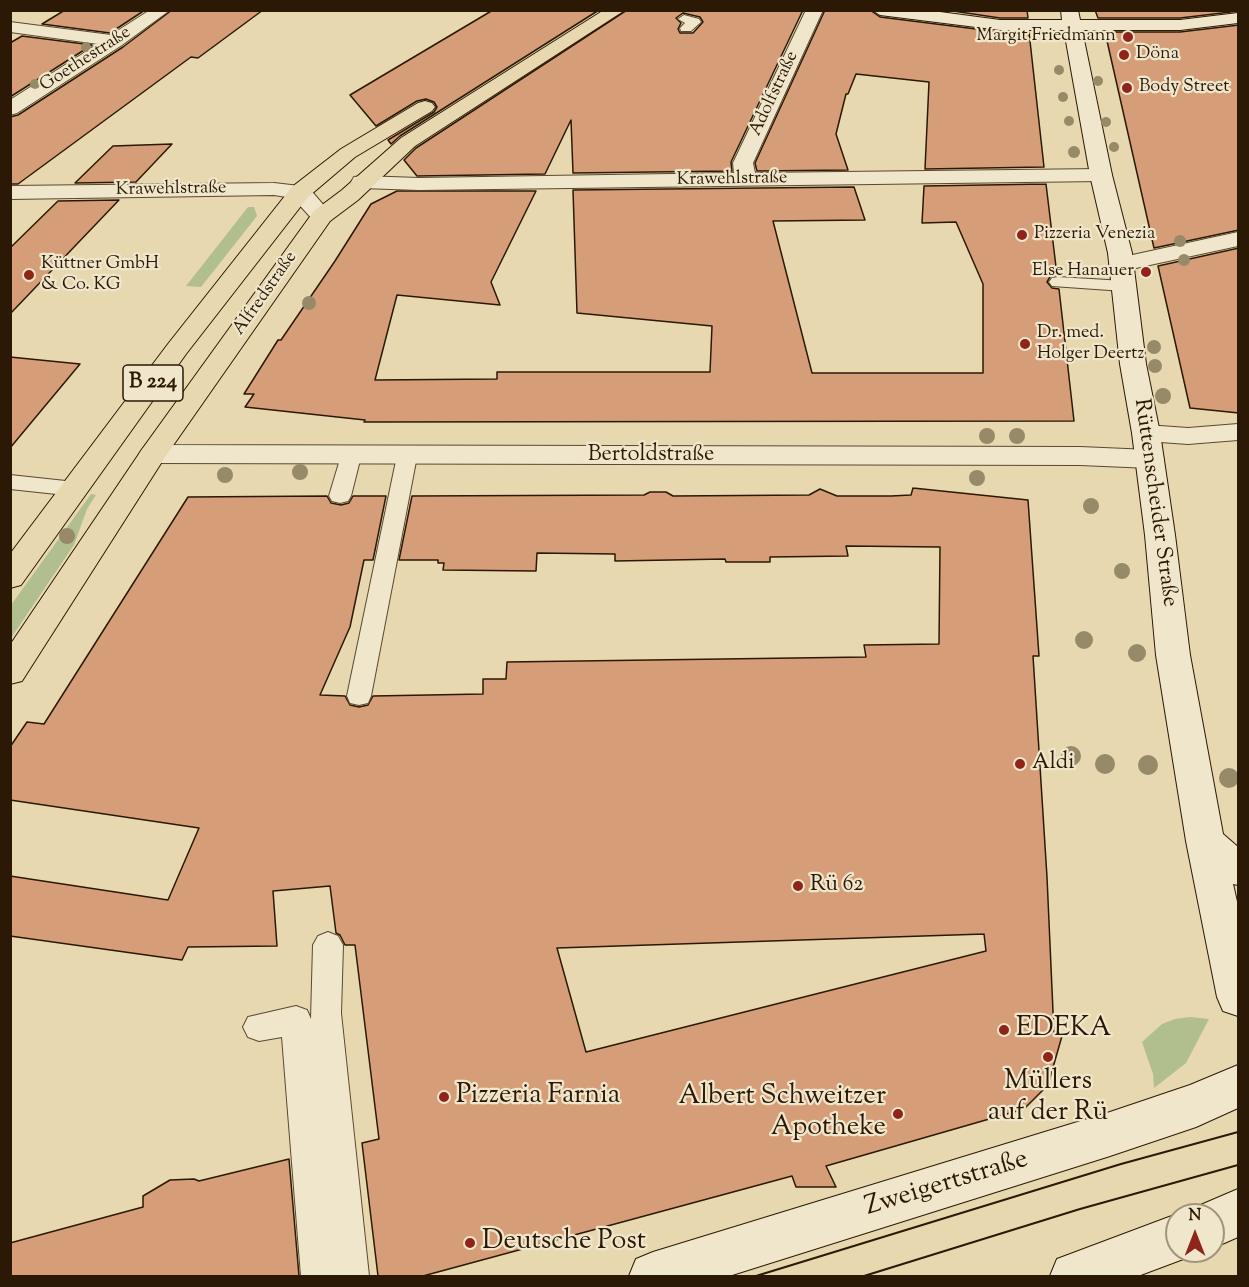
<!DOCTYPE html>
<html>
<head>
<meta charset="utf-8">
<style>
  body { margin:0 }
  #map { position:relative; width:1249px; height:1287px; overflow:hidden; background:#e7d8b0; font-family:"Sorts Mill Goudy",serif }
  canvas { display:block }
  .frame { position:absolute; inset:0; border:12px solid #2b1905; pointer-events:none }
  .north { position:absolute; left:1165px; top:1203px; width:60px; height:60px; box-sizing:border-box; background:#efe6cc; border:2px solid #a1947c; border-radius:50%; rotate:0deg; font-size:16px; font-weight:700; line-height:24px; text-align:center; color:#2b1905 }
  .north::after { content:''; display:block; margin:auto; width:21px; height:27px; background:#8f2418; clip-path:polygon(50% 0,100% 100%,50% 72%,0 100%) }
</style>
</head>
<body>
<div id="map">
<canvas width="1249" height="1287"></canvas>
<div class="frame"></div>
<div class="north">N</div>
</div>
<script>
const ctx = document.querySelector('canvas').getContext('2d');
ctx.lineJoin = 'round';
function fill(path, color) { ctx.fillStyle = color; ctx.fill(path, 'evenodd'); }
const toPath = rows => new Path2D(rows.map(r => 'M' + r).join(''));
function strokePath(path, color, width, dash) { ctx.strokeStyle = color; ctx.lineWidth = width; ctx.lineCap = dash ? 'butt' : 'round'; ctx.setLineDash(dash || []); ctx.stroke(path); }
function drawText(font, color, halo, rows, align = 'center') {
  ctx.font = font + ' "Sorts Mill Goudy",serif'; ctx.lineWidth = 4.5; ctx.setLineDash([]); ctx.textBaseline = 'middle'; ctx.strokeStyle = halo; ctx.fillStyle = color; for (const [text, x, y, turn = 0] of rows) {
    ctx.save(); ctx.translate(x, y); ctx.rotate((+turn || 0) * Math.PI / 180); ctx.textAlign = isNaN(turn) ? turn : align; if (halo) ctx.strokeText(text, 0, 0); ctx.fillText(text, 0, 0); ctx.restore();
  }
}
fill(toPath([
  [248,207,254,207,257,216,201,287,186,286],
  [91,494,96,495,87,509,74,545,11,638,11,605],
  [1190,1017,1209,1019,1186,1063,1154,1088,1153,1074,1142,1042,1162,1024,1175,1019]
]), '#b1bf8e');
const building = toPath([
  [65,10,145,10,110,33,42,24,65,10],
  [172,10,263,10,198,58,191,57,18,184,10,184,10,117,18,115,123,47,172,10],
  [493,10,599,10,400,136,391,144,388,140,434,112,437,107,434,102,426,99,417,101,376,126,350,95,493,10],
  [627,10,803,10,731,162,732,171,573,173,571,120,545,174,417,176,404,160,416,148,627,10],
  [683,13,700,17,703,22,693,33,680,33,678,29,681,23,676,18,683,13],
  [825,10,870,10,880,17,1000,32,1029,32,1044,167,925,169,929,82,856,74,848,94,846,94,836,134,848,170,757,171,755,163,825,10],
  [946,10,1027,10,1028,18,1000,18,946,10],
  [1095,10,1239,10,1239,11,1180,18,1098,18,1095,10],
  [1239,25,1239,230,1154,248,1105,32,1180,32,1239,25],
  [22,36,92,45,10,97,10,43,22,36],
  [172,144,136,182,75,183,113,146,172,144],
  [1046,184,1057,275,1050,277,1047,282,1052,288,1059,289,1074,421,364,422,365,420,245,407,254,394,244,394,278,340,281,340,335,261,371,204,397,191,536,191,491,282,500,305,397,295,375,380,497,379,497,372,710,372,712,326,577,313,573,190,854,187,865,220,773,221,812,373,983,373,983,284,956,222,922,223,924,186,1046,184],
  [119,200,10,314,10,248,58,201,119,200],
  [1239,248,1239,413,1190,408,1158,266,1239,248],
  [10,357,80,364,10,448,10,357],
  [913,488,1028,500,1039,656,1033,656,1047,877,1054,1034,1062,1036,1048,1085,1024,1109,826,1166,836,1187,796,1187,792,1176,423,1276,378,1276,362,1143,379,1139,355,945,345,945,340,935,336,933,330,886,273,891,277,946,188,947,182,960,10,936,10,876,168,900,199,828,10,800,10,747,27,722,44,724,188,497,327,496,331,503,341,505,349,503,353,496,386,496,373,560,364,560,350,627,320,695,345,696,350,705,359,707,368,705,373,696,483,694,483,679,506,679,507,662,866,657,864,645,939,644,940,547,846,546,848,556,770,557,770,562,726,562,725,559,615,561,615,554,537,553,536,571,443,570,444,563,438,563,438,560,399,560,412,496,644,495,650,492,666,492,673,496,809,495,820,489,837,496,891,496,911,495,913,488],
  [984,934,986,951,586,1052,557,948,984,934],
  [289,1159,299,1276,10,1276,10,1243,143,1207,143,1196,170,1180,194,1179,199,1181,289,1159]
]);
fill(building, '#d69e78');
strokePath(building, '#2b1905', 1.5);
const lane = toPath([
  [684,15,699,19,701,22,691,31,681,31,680,28,685,23,678,19,684,15],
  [1058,277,1124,281,1130,282,1133,286,1130,290,1124,291,1052,286,1049,282,1052,278,1058,277],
  [351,450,358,452,361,456,351,496,348,501,340,503,332,501,329,496,341,456,344,452,351,450],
  [407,450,414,452,417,456,371,696,368,703,359,705,350,703,347,696,397,456,400,452,407,450],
  [10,475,75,482,82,484,86,489,82,494,75,496,10,489,10,475],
  [328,932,338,936,343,945,341,1013,369,1276,301,1276,282,1037,259,1041,248,1037,243,1027,248,1017,296,1006,307,1010,311,1019,313,945,318,936,328,932]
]);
const street = toPath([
  [150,10,170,10,122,45,17,113,10,115,10,100,98,44,10,32,10,22,111,35,150,10],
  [806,10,823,10,753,163,755,173,1101,169,1109,170,1112,175,1109,180,1101,181,419,190,362,188,354,187,351,182,354,177,362,176,419,178,734,173,733,163,806,10],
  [274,183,308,187,333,216,330,221,322,223,314,221,293,198,274,195,10,199,10,186,274,183],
  [1238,232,1238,246,1122,271,1114,269,1110,264,1114,259,1238,232],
  [1238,424,1238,440,1188,444,1146,441,1136,439,1132,433,1136,427,1146,425,1188,428,1238,424],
  [153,445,1080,447,1150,450,1160,453,1164,459,1160,465,1150,468,1080,465,153,463,143,460,139,454,143,448,153,445]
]);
const secondary = toPath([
  [872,10,925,10,1000,20,1062,20,1061,10,1078,10,1080,20,1180,20,1238,13,1238,23,1180,30,1082,30,1112,175,1132,253,1146,364,1160,433,1175,535,1190,655,1223,834,1238,847,1238,885,1233,884,1238,906,1238,1016,1223,1011,1217,997,1186,841,1156,655,1145,535,1132,433,1120,364,1108,253,1090,175,1064,30,1000,30,880,15,872,10],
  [1238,1065,1238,1108,1196,1127,1110,1156,729,1276,629,1276,636,1259,653,1252,1110,1112,1190,1085,1238,1065],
  [1238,1189,1238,1237,1213,1248,1213,1215,1193,1215,1196,1207,1238,1189],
  [1177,1214,1179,1215,1177,1215,1177,1251,1196,1251,1194,1255,1138,1276,1050,1276,1057,1259,1177,1214]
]);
const primary = toPath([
  [604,10,625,10,415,146,358,200,330,221,165,457,22,681,10,684,10,645,143,448,314,211,342,190,401,138,604,10],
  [425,101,432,103,435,107,432,111,355,157,308,197,186,354,21,585,10,588,10,554,168,344,292,187,341,149,418,103,425,101]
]);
strokePath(lane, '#5a4930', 2);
strokePath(street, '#5a4930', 2);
strokePath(secondary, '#2b1905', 2);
strokePath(primary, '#2b1905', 2);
fill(lane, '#efe6cc');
fill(street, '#efe6cc');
fill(secondary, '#efe6cc');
fill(primary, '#e7d8b0');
strokePath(toPath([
  [756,1276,1121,1164,1238,1132],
  [864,1276,1080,1209,1238,1165]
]), '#2b1905', 2);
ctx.fillStyle = '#968a68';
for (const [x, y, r] of [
  [86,47,5],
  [1059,70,5],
  [1098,81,5],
  [35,84,5],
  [1063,97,5],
  [1069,121,5],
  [1106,122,5],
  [1114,147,5],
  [1074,152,6],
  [1180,241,6],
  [1184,260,6],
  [309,303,7],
  [1154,347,7],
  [1155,366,7],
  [1163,396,8],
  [987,436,8],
  [1017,436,8],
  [300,472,8],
  [225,475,8],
  [977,478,8],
  [1091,506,8],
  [67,536,8],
  [1122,571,8],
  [1084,640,9],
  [1137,653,9],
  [1071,756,10],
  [1105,764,10],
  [1148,765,10],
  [1229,778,10]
]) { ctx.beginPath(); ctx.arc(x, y, r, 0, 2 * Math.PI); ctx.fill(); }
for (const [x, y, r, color] of [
  [1128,37,6,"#8f2418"],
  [1124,55,6,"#8f2418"],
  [1127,88,6,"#8f2418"],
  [1022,235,6,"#8f2418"],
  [1146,272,6,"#8f2418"],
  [29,275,6,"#8f2418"],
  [1025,344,6,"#8f2418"],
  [1020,764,6,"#8f2418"],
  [798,886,6,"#8f2418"],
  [1004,1030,6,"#8f2418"],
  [1048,1057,6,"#8f2418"],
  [444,1097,6,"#8f2418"],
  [898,1114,6,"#8f2418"],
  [470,1243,6,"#8f2418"]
]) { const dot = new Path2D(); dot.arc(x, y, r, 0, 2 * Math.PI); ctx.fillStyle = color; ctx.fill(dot); strokePath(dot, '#efe6cc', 2); }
drawText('18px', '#2b1905', '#efe6cc', [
  ["Margit Friedmann",1116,37,"right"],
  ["Döna",1136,55],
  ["Body Street",1139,88],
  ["Pizzeria Venezia",1034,235],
  ["Küttner GmbH",41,265],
  ["& Co. KG",41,286],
  ["Else Hanauer",1134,272,"right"],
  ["Dr. med.",1037,334],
  ["Holger Deertz",1037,355]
], 'left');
drawText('18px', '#2b1905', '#efe6cc', [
  ["Goethestraße",86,60,-33],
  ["Adolfstraße",775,94,-65],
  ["Krawehlstraße",732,180,-1],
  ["Krawehlstraße",171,190,-1],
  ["Alfredstraße",266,294,-55]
]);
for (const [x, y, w] of [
  [153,383,60]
]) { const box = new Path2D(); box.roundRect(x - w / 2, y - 18, w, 36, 4.5); ctx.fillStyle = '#efe6cc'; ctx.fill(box); strokePath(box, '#2b1905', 1.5); }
drawText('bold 21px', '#2b1905', null, [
  ["B 224",153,383]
]);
drawText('22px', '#2b1905', '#efe6cc', [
  ["Bertoldstraße",651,456],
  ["Rüttenscheider Straße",1154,503,82]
]);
drawText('22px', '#2b1905', '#efe6cc', [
  ["Aldi",1032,764],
  ["Rü 62",810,886]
], 'left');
drawText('27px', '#2b1905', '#efe6cc', [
  ["EDEKA",1016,1030],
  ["Müllers",1048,1083,"center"],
  ["auf der Rü",1048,1114,"center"],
  ["Pizzeria Farnia",456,1097],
  ["Albert Schweitzer",886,1098,"right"],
  ["Apotheke",886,1129,"right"],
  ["Deutsche Post",482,1243]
], 'left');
drawText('27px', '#2b1905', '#efe6cc', [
  ["Zweigertstraße",947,1185,-17]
]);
</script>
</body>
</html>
